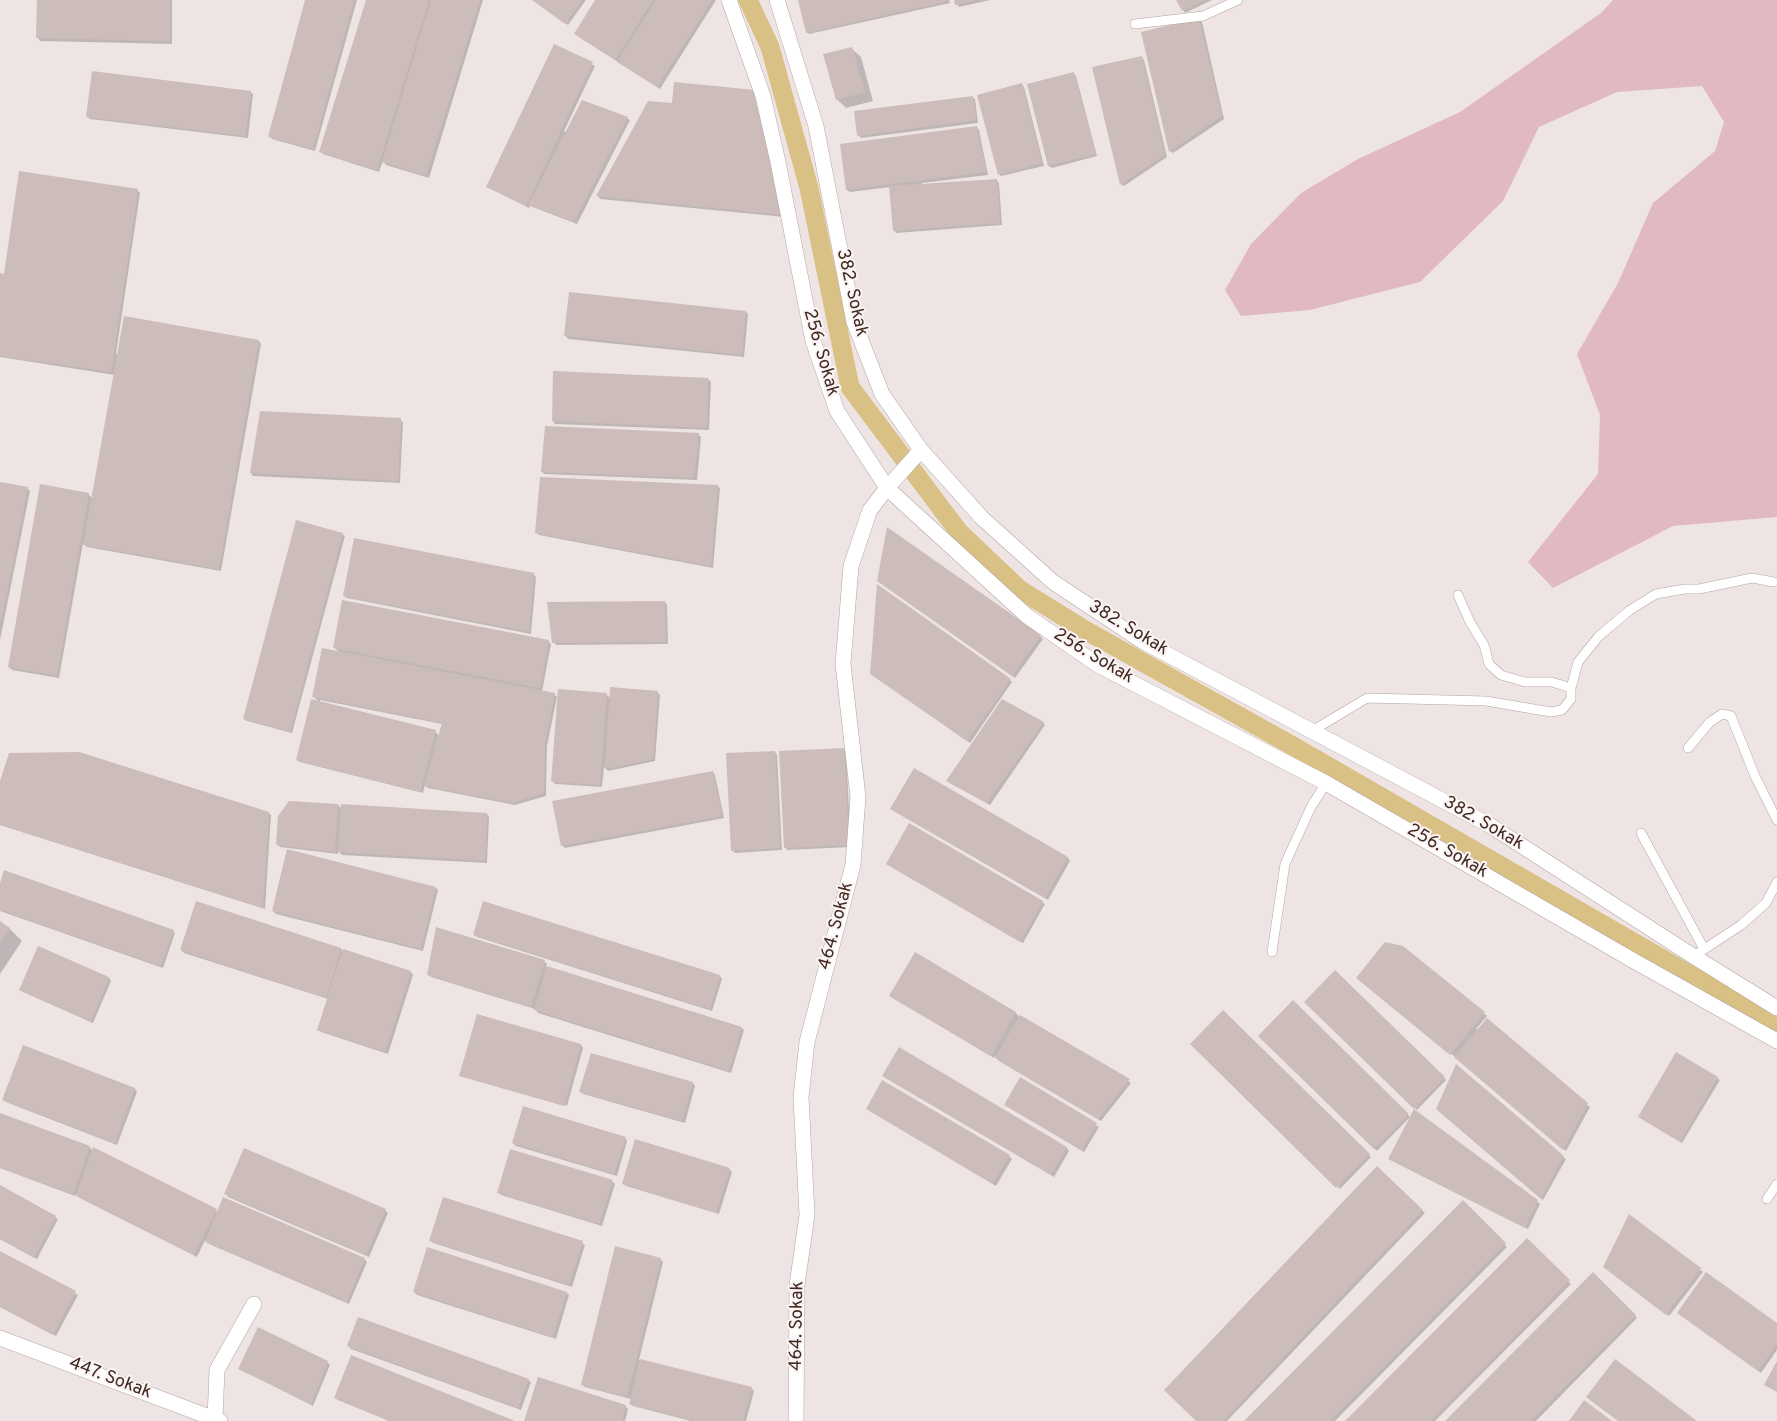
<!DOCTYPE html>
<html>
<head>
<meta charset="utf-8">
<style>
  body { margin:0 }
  canvas { display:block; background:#eee4e3 }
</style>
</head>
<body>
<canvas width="1777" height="1421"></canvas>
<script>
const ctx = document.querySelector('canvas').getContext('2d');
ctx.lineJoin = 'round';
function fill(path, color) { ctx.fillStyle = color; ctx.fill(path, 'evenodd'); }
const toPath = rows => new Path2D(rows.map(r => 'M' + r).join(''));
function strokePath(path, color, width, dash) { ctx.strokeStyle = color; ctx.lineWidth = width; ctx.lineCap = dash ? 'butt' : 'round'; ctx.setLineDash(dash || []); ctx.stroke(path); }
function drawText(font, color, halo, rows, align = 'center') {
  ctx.font = font + ' Overpass,sans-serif'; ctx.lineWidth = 4; ctx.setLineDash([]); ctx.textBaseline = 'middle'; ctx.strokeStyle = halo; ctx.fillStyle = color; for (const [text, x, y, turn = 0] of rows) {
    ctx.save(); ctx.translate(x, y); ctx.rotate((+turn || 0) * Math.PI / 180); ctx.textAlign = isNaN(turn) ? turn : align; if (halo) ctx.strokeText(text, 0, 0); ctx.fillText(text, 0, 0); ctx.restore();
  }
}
fill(toPath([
  [1613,0,1777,0,1777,517,1673,526,1553,588,1528,562,1598,474,1600,415,1577,354,1618,283,1653,203,1715,151,1724,122,1702,86,1617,92,1539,127,1503,201,1420,282,1310,310,1241,316,1225,290,1251,244,1301,193,1358,159,1460,112,1601,13]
]), '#e1bac1');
fill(toPath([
  [38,0,172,0,172,44,40,41,38,38],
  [307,0,357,0,315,151,272,139,270,136],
  [367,0,483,0,429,178,386,165,383,161,379,172,323,154,321,152],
  [533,0,586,0,568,25],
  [597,0,716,0,660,89,578,36],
  [800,0,949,0,950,3,809,34,807,32],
  [955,0,990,0,959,7],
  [1177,0,1212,0,1185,13],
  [1199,20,1202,22,1224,119,1173,153,1170,151],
  [554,45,595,66,564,131,566,132,627,118,630,120,577,224,530,206,529,208,488,187],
  [851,48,861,57,873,101,846,108,837,99],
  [1141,57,1144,60,1167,157,1124,186,1121,184],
  [1074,74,1076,76,1097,156,1052,168,1049,166],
  [1022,85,1024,87,1044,166,1001,176,999,174],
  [250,92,253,94,248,138,90,119,88,117],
  [972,97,975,99,978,123,861,138,858,135],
  [649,102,785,217,600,199,598,196],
  [976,127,979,130,988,175,922,183,922,185,996,180,999,183,1002,225,896,233,894,230,890,187,850,192,847,190,841,145],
  [137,190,140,193,116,354,259,341,261,344,221,571,87,547,83,543,59,678,12,670,9,667,88,494,93,499,115,375,0,357,0,274,5,275],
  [746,312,748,314,744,357,568,339,566,336],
  [708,379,711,382,709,430,555,424,553,421],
  [400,420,403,422,400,483,253,476,251,473],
  [698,434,701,437,697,480,544,474,542,471],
  [0,483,27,488,30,491,0,640],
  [717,486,720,488,713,568,539,535,537,533],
  [342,534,345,536,292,733,247,721,244,719],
  [533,574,536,577,531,634,347,598,344,596],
  [881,583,1040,636,1043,639,1015,678],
  [665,602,667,605,668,644,556,645,554,642],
  [548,641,551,644,542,692,554,694,557,697,547,746,546,796,515,805,428,788,425,785,423,793,300,762,297,760,319,702,314,697,339,652,335,648],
  [320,700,442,724,439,736,435,731,320,702],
  [874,676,1010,680,1012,682,970,743],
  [657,692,660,695,655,761,608,771,604,767,602,787,555,784,553,781,606,694,611,699],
  [1043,723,1045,725,990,805,950,783],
  [843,749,846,752,851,847,787,850,785,847],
  [775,752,777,755,782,850,735,853,732,850],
  [914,770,1068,858,1070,861,1048,900,894,811],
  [713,772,715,775,724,818,565,848,562,845],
  [0,785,268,813,271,815,265,909,0,825],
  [338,805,342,809,487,814,489,817,487,863,342,855,338,851,338,854,280,847,277,844],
  [910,825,1045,904,1023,943,890,866],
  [0,886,173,931,175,933,163,968,0,911],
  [436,888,438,890,423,951,276,914,273,911],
  [196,903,341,949,343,952,411,972,413,975,388,1054,321,1032,318,1030,328,999,184,953,181,950],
  [484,903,720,976,722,979,712,1011,477,937,474,935],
  [0,922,10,929,22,941,0,974],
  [437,929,545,962,547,964,546,967,742,1028,744,1030,731,1073,538,1013,535,1009,431,977,429,975],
  [1403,947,1487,1016,1476,1029,1590,1107,1566,1151,1454,1056,1360,980],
  [38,948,109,978,111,981,93,1023,23,992,20,990],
  [915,954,1016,1013,1020,1018,1021,1016,1131,1083,1101,1121,999,1061,995,1056,994,1058,893,998],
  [1335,972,1446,1080,1417,1110,1306,1002],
  [1293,1002,1410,1117,1377,1151,1259,1036],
  [1223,1012,1371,1157,1340,1189,1191,1044],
  [478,1016,581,1045,583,1048,567,1106,461,1076],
  [24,1047,135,1089,137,1092,117,1145,6,1102,4,1100],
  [899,1049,1067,1148,1069,1151,1054,1177,886,1078],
  [1717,1078,1720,1080,1682,1143,1642,1119],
  [1020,1079,1099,1127,1084,1152,1008,1107],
  [693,1083,695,1086,685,1123,583,1094,581,1092],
  [867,1109,1009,1156,1012,1159,996,1186],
  [1414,1111,1540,1204,1528,1229,1390,1159],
  [1440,1112,1563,1157,1566,1159,1543,1200],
  [0,1115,89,1147,93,1151,218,1212,364,1259,367,1262,349,1304,209,1244,205,1240,197,1257,80,1198,76,1194,75,1196,0,1168],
  [625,1138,627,1141,617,1176,516,1146,513,1143],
  [1377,1168,1425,1213,1227,1421,1198,1421],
  [729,1169,732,1172,719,1214,626,1186,623,1184],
  [612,1181,615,1184,602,1226,501,1195,499,1193],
  [0,1187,58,1219,37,1259,0,1239],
  [226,1194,385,1210,388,1213,369,1257,228,1197],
  [1463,1202,1507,1247,1335,1421,1246,1421],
  [1629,1216,1703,1272,1669,1316,1607,1269],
  [1527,1239,1571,1284,1435,1421,1346,1421],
  [431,1241,582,1243,585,1245,572,1287,433,1243],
  [0,1253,78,1295,56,1336,0,1307],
  [660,1259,663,1262,639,1360,751,1388,754,1391,746,1421,691,1421,633,1406,630,1404,631,1399,585,1387,582,1384],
  [1593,1274,1637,1318,1536,1421,1447,1421],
  [414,1292,567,1293,569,1295,556,1339,417,1295],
  [1681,1315,1777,1325,1777,1350,1761,1373],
  [349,1346,528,1380,531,1382,521,1410,351,1349],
  [327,1362,330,1365,313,1406,240,1369],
  [335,1398,512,1421,389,1421,338,1400],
  [625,1406,628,1409,625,1421,526,1421]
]), '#0003');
strokePath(toPath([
  [748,0,770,47,809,188,850,387,959,532,1019,589,1085,630,1293,746,1713,988,1777,1028]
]), '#d9c085', 19);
fill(toPath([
  [37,0,170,0,170,41,36,38],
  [305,0,354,0,313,149,268,137],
  [366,0,429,0,377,170,319,152],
  [431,0,480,0,426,176,382,162],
  [532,0,582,0,565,24],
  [595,0,653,0,615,60,574,34],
  [656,0,712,0,657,87,617,62],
  [798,0,947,0,948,1,806,33],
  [954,0,974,0,974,1,955,5],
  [1176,0,1205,0,1182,11],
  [1199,18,1222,116,1169,152,1141,32],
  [554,44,593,62,526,206,486,187],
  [852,47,865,92,836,100,823,54],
  [1142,56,1165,155,1120,185,1092,67],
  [92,71,251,91,245,136,86,117],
  [1074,72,1096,154,1048,166,1027,84],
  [674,82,755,90,783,215,596,196,648,101,672,103],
  [1022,83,1042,163,998,175,977,95],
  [973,96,976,120,857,136,854,111],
  [582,100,628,117,574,222,528,205],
  [977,126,986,172,846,190,840,144],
  [19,171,138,189,111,372,0,356,0,273,4,274],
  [997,179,1000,223,893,231,889,186],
  [569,292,746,311,742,355,564,336],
  [124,316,259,340,219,569,83,545],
  [553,371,708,378,707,428,552,421],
  [260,411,401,418,398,481,250,473],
  [545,426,699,433,694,478,541,472],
  [540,477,718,485,711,566,535,533],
  [0,482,28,487,1,622,0,622],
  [40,484,89,493,57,676,8,667],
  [296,520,343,533,290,732,243,719],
  [887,527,1041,635,1012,676,877,581],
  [354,538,534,573,529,632,343,596],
  [877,584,1011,679,967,741,870,674],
  [342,600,549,640,540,688,333,648],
  [665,601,666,642,552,643,547,602],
  [322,648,555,693,545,743,544,793,512,803,424,786,442,723,312,697],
  [610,687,658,691,653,759,605,769],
  [558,689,607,693,600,785,551,782],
  [311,699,436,730,420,792,296,760],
  [1002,699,1044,722,987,803,946,781],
  [844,748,849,845,784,848,779,751],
  [775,751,780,848,731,851,726,753],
  [79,752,269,812,263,908,0,825,0,781,9,753],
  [914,768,1068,857,1045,898,890,809],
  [713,771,722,816,561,846,552,801],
  [289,801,338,804,335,852,276,845,278,816],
  [341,804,487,813,485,861,338,852],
  [909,823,1043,901,1020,942,886,864],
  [287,849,436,887,421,949,272,911],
  [4,870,174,930,161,966,0,910,0,883],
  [196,901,341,948,326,998,180,950],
  [483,901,720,975,710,1009,473,935],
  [0,921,10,928,0,944],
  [436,927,545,960,531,1007,427,975],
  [1385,942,1403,946,1485,1012,1450,1055,1356,978],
  [38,946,109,977,91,1021,19,990],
  [343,949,411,971,385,1052,317,1030],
  [915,952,1016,1012,991,1056,889,996],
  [547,966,742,1027,729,1071,534,1010],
  [1335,970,1445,1077,1414,1109,1304,1002],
  [1293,1000,1409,1114,1374,1149,1258,1036],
  [1223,1010,1370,1154,1336,1188,1190,1044],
  [477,1014,581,1044,564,1106,459,1076],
  [1020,1015,1130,1079,1098,1119,995,1058],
  [1487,1018,1588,1103,1563,1150,1454,1057],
  [23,1045,135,1088,115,1143,2,1100],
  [899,1047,1067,1147,1051,1175,882,1076],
  [1676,1052,1718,1077,1680,1142,1638,1117],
  [591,1053,693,1082,682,1121,579,1092],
  [1456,1064,1564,1156,1541,1199,1436,1109],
  [1020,1077,1097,1123,1082,1150,1004,1105],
  [882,1080,1010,1155,993,1184,866,1109],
  [523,1106,626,1137,614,1174,512,1143],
  [1414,1109,1538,1200,1525,1228,1388,1159],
  [0,1113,90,1146,73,1194,0,1168],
  [635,1139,730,1168,716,1213,622,1184],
  [93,1147,217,1209,194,1255,76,1196],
  [244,1148,386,1209,366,1255,224,1194],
  [510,1149,613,1180,599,1224,497,1193],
  [1377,1166,1423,1210,1223,1421,1196,1421,1164,1390],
  [0,1185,56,1216,34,1258,0,1239],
  [223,1197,365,1258,347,1302,205,1242],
  [443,1197,583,1241,569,1285,429,1241],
  [1463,1200,1506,1243,1330,1421,1244,1421],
  [1629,1214,1701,1268,1666,1315,1603,1267],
  [1527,1238,1570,1280,1430,1421,1345,1421],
  [615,1246,661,1258,627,1397,581,1385],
  [427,1247,567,1292,553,1337,413,1292],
  [0,1251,76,1291,53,1335,0,1307],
  [1593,1272,1636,1315,1531,1421,1445,1421],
  [1706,1272,1777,1323,1777,1344,1758,1371,1677,1313],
  [358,1317,529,1379,518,1408,347,1346],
  [258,1327,328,1361,311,1404,238,1369],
  [351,1355,515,1421,391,1421,334,1398],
  [640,1359,752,1387,743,1421,696,1421,629,1404],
  [1615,1359,1697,1421,1618,1421,1586,1397],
  [1777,1361,1777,1392,1764,1385],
  [538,1377,626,1405,622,1421,524,1421],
  [1584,1400,1612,1421,1569,1421]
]), '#ccbdbb');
const lane = toPath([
  [1135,24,1203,16,1238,0],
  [1458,595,1470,622,1484,645,1489,664,1501,675,1525,682,1552,682,1571,688],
  [1312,731,1367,698,1486,701,1551,712,1562,710,1571,699,1571,688,1578,662,1599,636,1630,610,1656,594,1685,589,1699,589,1752,578,1774,582],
  [1688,748,1710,722,1722,714,1731,716,1755,776,1777,820],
  [1641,833,1704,949],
  [1272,952,1285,864,1311,807,1326,783],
  [1700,952,1741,925,1766,903,1777,882],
  [1767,1199,1777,1184]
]);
const street = toPath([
  [729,0,763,96,778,162,813,341,837,411,887,488,1027,616,1098,665,1326,783,1634,961,1777,1041],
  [777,0,816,126,854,322,882,394,921,450,982,518,1053,582,1142,641,1491,826,1693,956,1777,1008],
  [0,1338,220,1421],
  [215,1419,217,1370,254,1304],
  [796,1421,797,1285,807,1215,801,1097,807,1042,853,865,858,797,843,664,851,566,870,510,887,488,921,450]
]);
strokePath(lane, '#b4a5a1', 10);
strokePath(street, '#b4a5a1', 16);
strokePath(lane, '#fff', 9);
strokePath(street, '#fff', 15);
drawText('18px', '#422a20', '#faf4f4', [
  ["382. Sokak",851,293,77],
  ["256. Sokak",820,353,74],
  ["382. Sokak",1128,629,31],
  ["256. Sokak",1093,657,31],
  ["382. Sokak",1483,824,30],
  ["256. Sokak",1447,852,30],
  ["464. Sokak",837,926,-75],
  ["464. Sokak",798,1326,-89],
  ["447. Sokak",110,1379,21]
]);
</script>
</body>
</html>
